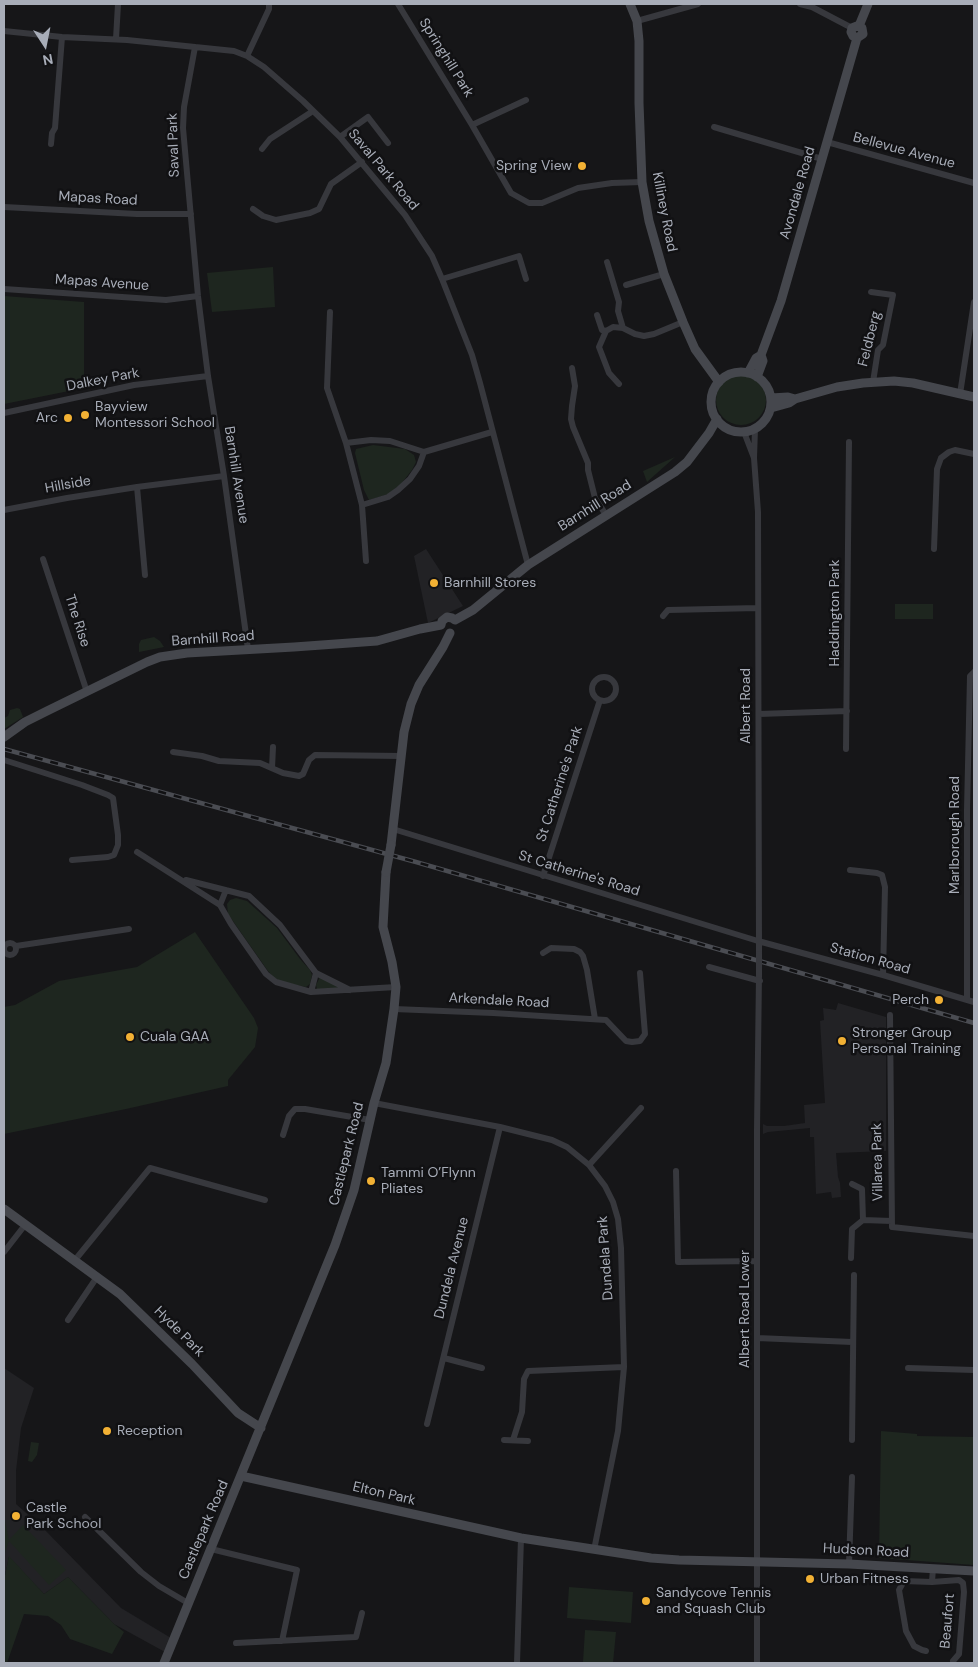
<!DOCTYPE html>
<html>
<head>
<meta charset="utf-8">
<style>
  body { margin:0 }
  #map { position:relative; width:978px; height:1667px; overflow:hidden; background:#161618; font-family:"DM Sans",sans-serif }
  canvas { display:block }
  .frame { position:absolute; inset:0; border:5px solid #a8adb8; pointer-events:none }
  .north { position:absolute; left:20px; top:20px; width:50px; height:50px; -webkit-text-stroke:4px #111113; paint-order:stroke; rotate:169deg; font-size:14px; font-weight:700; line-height:20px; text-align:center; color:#a8adb8 }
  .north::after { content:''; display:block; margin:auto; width:18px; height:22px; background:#a8adb8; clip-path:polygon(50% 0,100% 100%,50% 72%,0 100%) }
</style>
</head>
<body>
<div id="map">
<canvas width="978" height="1667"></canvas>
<div class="frame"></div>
<div class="north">N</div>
</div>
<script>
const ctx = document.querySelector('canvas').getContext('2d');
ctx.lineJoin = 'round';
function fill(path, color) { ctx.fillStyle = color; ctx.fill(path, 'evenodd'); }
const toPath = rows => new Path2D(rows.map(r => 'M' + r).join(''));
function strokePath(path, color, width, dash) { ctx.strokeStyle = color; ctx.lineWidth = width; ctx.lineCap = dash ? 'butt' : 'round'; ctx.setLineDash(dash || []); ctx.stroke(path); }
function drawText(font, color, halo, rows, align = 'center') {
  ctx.font = font + ' "DM Sans",sans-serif'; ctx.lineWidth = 5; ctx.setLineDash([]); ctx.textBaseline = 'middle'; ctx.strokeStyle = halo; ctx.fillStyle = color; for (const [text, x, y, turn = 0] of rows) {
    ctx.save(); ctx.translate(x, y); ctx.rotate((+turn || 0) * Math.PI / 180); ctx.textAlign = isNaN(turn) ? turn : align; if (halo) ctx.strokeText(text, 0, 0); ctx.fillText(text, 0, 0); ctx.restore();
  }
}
fill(toPath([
  [426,549,463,606,428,623,414,556],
  [838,1003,886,1017,886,1151,836,1153,838,1177,840,1183,841,1197,832,1198,831,1192,816,1194,814,1137,810,1137,810,1128,768,1132,763,1134,763,1124,767,1126,784,1126,805,1123,804,1105,825,1103,820,1021,824,1020,823,1008,836,1010],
  [4,1368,34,1388,21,1428,16,1471,16,1504,43,1528,121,1608,171,1638,165,1652,114,1624,68,1577,44,1594,9,1557,4,1580]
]), '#222225');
fill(toPath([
  [273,267,275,307,212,312,207,273],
  [4,296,84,302,84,388,4,404],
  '716 400a25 25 0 1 1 50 0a25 25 0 1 1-50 0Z',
  [373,445,405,449,414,455,416,462,412,470,401,484,389,494,369,500,364,490,355,453,356,449],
  [675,457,647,482,643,471],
  [895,604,933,604,933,619,895,619],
  [154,637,160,641,164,647,139,652,139,644,141,640],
  [17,708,20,709,23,717,4,729,4,718,8,716,10,710],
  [236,898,247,901,277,928,300,959,310,970,312,975,310,984,306,987,282,982,274,978,268,971,228,914,227,904,230,900],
  [195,932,254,1018,258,1028,255,1047,228,1080,228,1086,126,1109,4,1134,4,1007,15,1005,59,981,137,967],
  [320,977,344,989,317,989,316,985],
  [881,1431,917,1434,917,1436,974,1437,974,1565,879,1558],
  [31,1442,39,1443,37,1455,32,1462,28,1461],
  [4,1517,9,1540,23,1525,66,1570,49,1585,9,1541,4,1555],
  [9,1556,44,1594,68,1577,114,1624,124,1632,112,1654,70,1639,61,1625,48,1616,24,1614,7,1663,4,1663,4,1580],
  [569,1587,633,1592,631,1623,567,1618],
  [585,1630,616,1632,613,1663,583,1662]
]), '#1e261f');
strokePath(toPath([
  [398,4,472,125,511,193,529,203,542,203,578,188,612,183,642,182],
  [800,4,812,7,852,28],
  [637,21,698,4],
  [4,31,62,37,127,40,234,51,247,56,264,67,303,101,340,137,405,215,432,256,442,279,472,355,480,383,528,565],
  [116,39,118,4],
  [195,47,184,107,183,128,198,296,208,376,224,476,248,649],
  [247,56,269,9,269,4],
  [472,125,526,100],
  [714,127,822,159],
  [340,137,368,117,388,143],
  [827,142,974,183],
  [51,144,52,133,55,128,62,37],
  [262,149,270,139,313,111],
  [4,207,137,214,191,214],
  [253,209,263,216,276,220,310,213,319,209,331,184,362,162],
  [607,262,619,302,618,311,623,328],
  [442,279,519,256,526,279],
  [626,285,664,274],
  [4,289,166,300,198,296],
  [871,292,893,295,883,345,878,350,873,382],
  [330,312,327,388,346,443,362,505,366,561],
  [597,315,602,330,606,331],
  [572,368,575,386,572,406,571,419,573,427,588,463,588,470,595,498,606,515],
  [619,384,609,373,599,347,606,331,613,327,623,328,635,334,644,336,654,334,683,322],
  [960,394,974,302],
  [4,413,134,385,208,376],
  [755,429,754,458,758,512,759,954],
  [744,432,754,458],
  [346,443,371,440,390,441,424,452],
  [137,487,145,575],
  [362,505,388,497,398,490,410,479,419,466,424,452,492,432],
  [4,510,67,498,137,487,224,476],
  [934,549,937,469,941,458,949,452,955,450,974,454],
  [43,559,87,692],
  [663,616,668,610,758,608],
  '592 689a12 12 0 1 1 24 0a12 12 0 1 1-24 0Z',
  [759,714,847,711],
  [846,749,849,442],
  [173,752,202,756,219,761,260,763,283,773,299,776,303,774,309,760,315,755,402,756],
  [4,760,82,785,108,795,113,798,118,835,118,845,114,855,108,857,72,860],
  [272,768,273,747],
  [393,829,758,941,883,975,974,1002],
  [137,852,220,905,231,924,266,974,276,982,311,992,396,987],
  [850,870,877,873,882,875,885,887,883,975],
  [543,876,600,700],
  [186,880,249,896,280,925,316,973,350,990],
  [220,905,226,890],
  '4 949a6 6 0 1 1 12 0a6 6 0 1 1-12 0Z',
  [16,946,129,929],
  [543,953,551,948,574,949,580,952,583,956,587,970,595,1019],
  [709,967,760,981],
  [311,992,316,973],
  [967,1000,967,810,970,676,974,672],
  [394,1009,493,1013,606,1020,626,1041,632,1042,640,1041,645,1034,640,973],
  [890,1015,892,1227,974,1236],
  [374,1103,500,1127,552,1140,567,1147,589,1165,605,1186,613,1202,618,1219,621,1248,624,1367,618,1431,594,1550],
  [283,1135,289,1116,295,1109,305,1109,370,1120],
  [589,1165,641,1108],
  [676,1171,678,1262,757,1261],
  [852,1184,862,1189,863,1220],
  [4,1252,25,1225],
  [851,1258,852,1229,863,1220,892,1221],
  [75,1260,150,1168,265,1200],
  [68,1320,97,1277],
  [757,1338,852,1342],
  [444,1358,482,1368],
  [908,1368,974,1370],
  [427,1424,500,1127],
  [504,1440,528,1441],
  [513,1440,522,1412,524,1379,528,1371,624,1367],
  [852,1440,854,1275],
  [85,1517,141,1572,159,1586,188,1603],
  [211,1549,297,1570,282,1641],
  [849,1564,852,1477],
  [933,1568,932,1582,959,1580,963,1583,964,1592,959,1654,953,1661],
  [236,1643,356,1637,362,1613],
  [926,1651,922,1650,914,1646,906,1631,899,1590,904,1581,932,1582],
  [517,1663,521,1538],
  [757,1663,757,1130,759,975]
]), '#37383d', 6);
strokePath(toPath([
  [630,4,637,21,639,41,639,103,642,182,649,221,664,274,683,322,695,349,719,382],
  [859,26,868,4],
  '711 402a30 30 0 1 1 60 0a30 30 0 1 1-60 0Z',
  [748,373,756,358,761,355],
  [757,377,763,361,761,355,781,301,857,38,863,34,862,28,857,26,852,28,851,32,853,36,857,38],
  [771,398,788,397,795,399],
  [771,408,789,403,795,399,837,387,863,383,894,381,913,383,974,397],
  [455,620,473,610,528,565,675,472,687,462,709,433,717,419],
  [441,625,442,621,447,617,452,618,455,620],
  [4,737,25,722,47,711,147,662,160,657,187,653,294,647,377,641,420,629,441,625],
  [391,845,404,732,411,704,419,685,443,647,450,633],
  [4,1209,120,1294,192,1364,238,1413,261,1428],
  [241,1476,521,1538,651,1558,679,1560,849,1564,974,1571],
  [164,1663,335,1245,354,1190,374,1103,386,1063,394,1009,396,987,392,962,383,927,386,872]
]), '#45474d', 9);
const rail = toPath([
  [4,749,416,862,974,1023]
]);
strokePath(rail, '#4a4c52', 4.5);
strokePath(rail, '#111113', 2.5, [8]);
strokePath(toPath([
  [759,954,759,975]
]), '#37383d', 6);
strokePath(toPath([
  [386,872,391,845]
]), '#45474d', 9);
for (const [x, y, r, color] of [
  [582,166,5,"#f2b134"],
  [85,415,5,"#f2b134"],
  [68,418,5,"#f2b134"],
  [434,583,5,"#f2b134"],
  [939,1000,5,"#f2b134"],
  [130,1037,5,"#f2b134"],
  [842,1041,5,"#f2b134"],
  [371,1181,5,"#f2b134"],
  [107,1431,5,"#f2b134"],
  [16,1516,5,"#f2b134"],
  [810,1579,5,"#f2b134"],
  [646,1601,5,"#f2b134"]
]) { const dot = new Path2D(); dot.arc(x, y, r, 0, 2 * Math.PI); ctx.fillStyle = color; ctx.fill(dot); strokePath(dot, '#111113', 2); }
drawText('14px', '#a8adb8', '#111113', [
  ["Springhill Park",446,58,58],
  ["Saval Park",174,145,-92],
  ["Bellevue Avenue",904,151,15],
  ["Saval Park Road",383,170,50],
  ["Avondale Road",798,193,-74],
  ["Mapas Road",98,199,3],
  ["Killiney Road",664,212,79],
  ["Mapas Avenue",102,283,4],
  ["Feldberg",870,339,-76],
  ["Dalkey Park",103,380,-11],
  ["Barnhill Avenue",236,475,81],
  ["Hillside",68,485,-10],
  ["Barnhill Road",595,506,-32],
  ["Haddington Park",835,613,-90],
  ["The Rise",77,621,72],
  ["Barnhill Road",213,639,-4],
  ["Albert Road",746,706,-90],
  ["St Catherine's Park",560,784,-72],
  ["Marlborough Road",955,835,-90],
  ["St Catherine's Road",579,874,17],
  ["Station Road",870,959,16],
  ["Arkendale Road",499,1001,3],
  ["Castlepark Road",347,1154,-76],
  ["Villarea Park",878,1162,-91],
  ["Dundela Park",606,1258,-94],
  ["Dundela Avenue",452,1268,-76],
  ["Albert Road Lower",745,1309,-90],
  ["Hyde Park",179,1332,45],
  ["Elton Park",384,1494,13],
  ["Castlepark Road",204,1530,-67],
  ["Hudson Road",866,1551,3],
  ["Beaufort",948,1621,-85]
]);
drawText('14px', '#a8adb8', '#111113', [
  ["Spring View",572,166,"right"],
  ["Bayview",95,407],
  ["Montessori School",95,423],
  ["Arc",58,418,"right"],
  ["Barnhill Stores",444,583],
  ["Perch",929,1000,"right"],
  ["Stronger Group",852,1033],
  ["Personal Training",852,1049],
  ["Cuala GAA",140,1037],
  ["Tammi O’Flynn",381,1173],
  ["Pliates",381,1189],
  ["Reception",117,1431],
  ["Castle",26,1508],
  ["Park School",26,1524],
  ["Urban Fitness",820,1579],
  ["Sandycove Tennis",656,1593],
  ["and Squash Club",656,1609]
], 'left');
</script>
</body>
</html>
